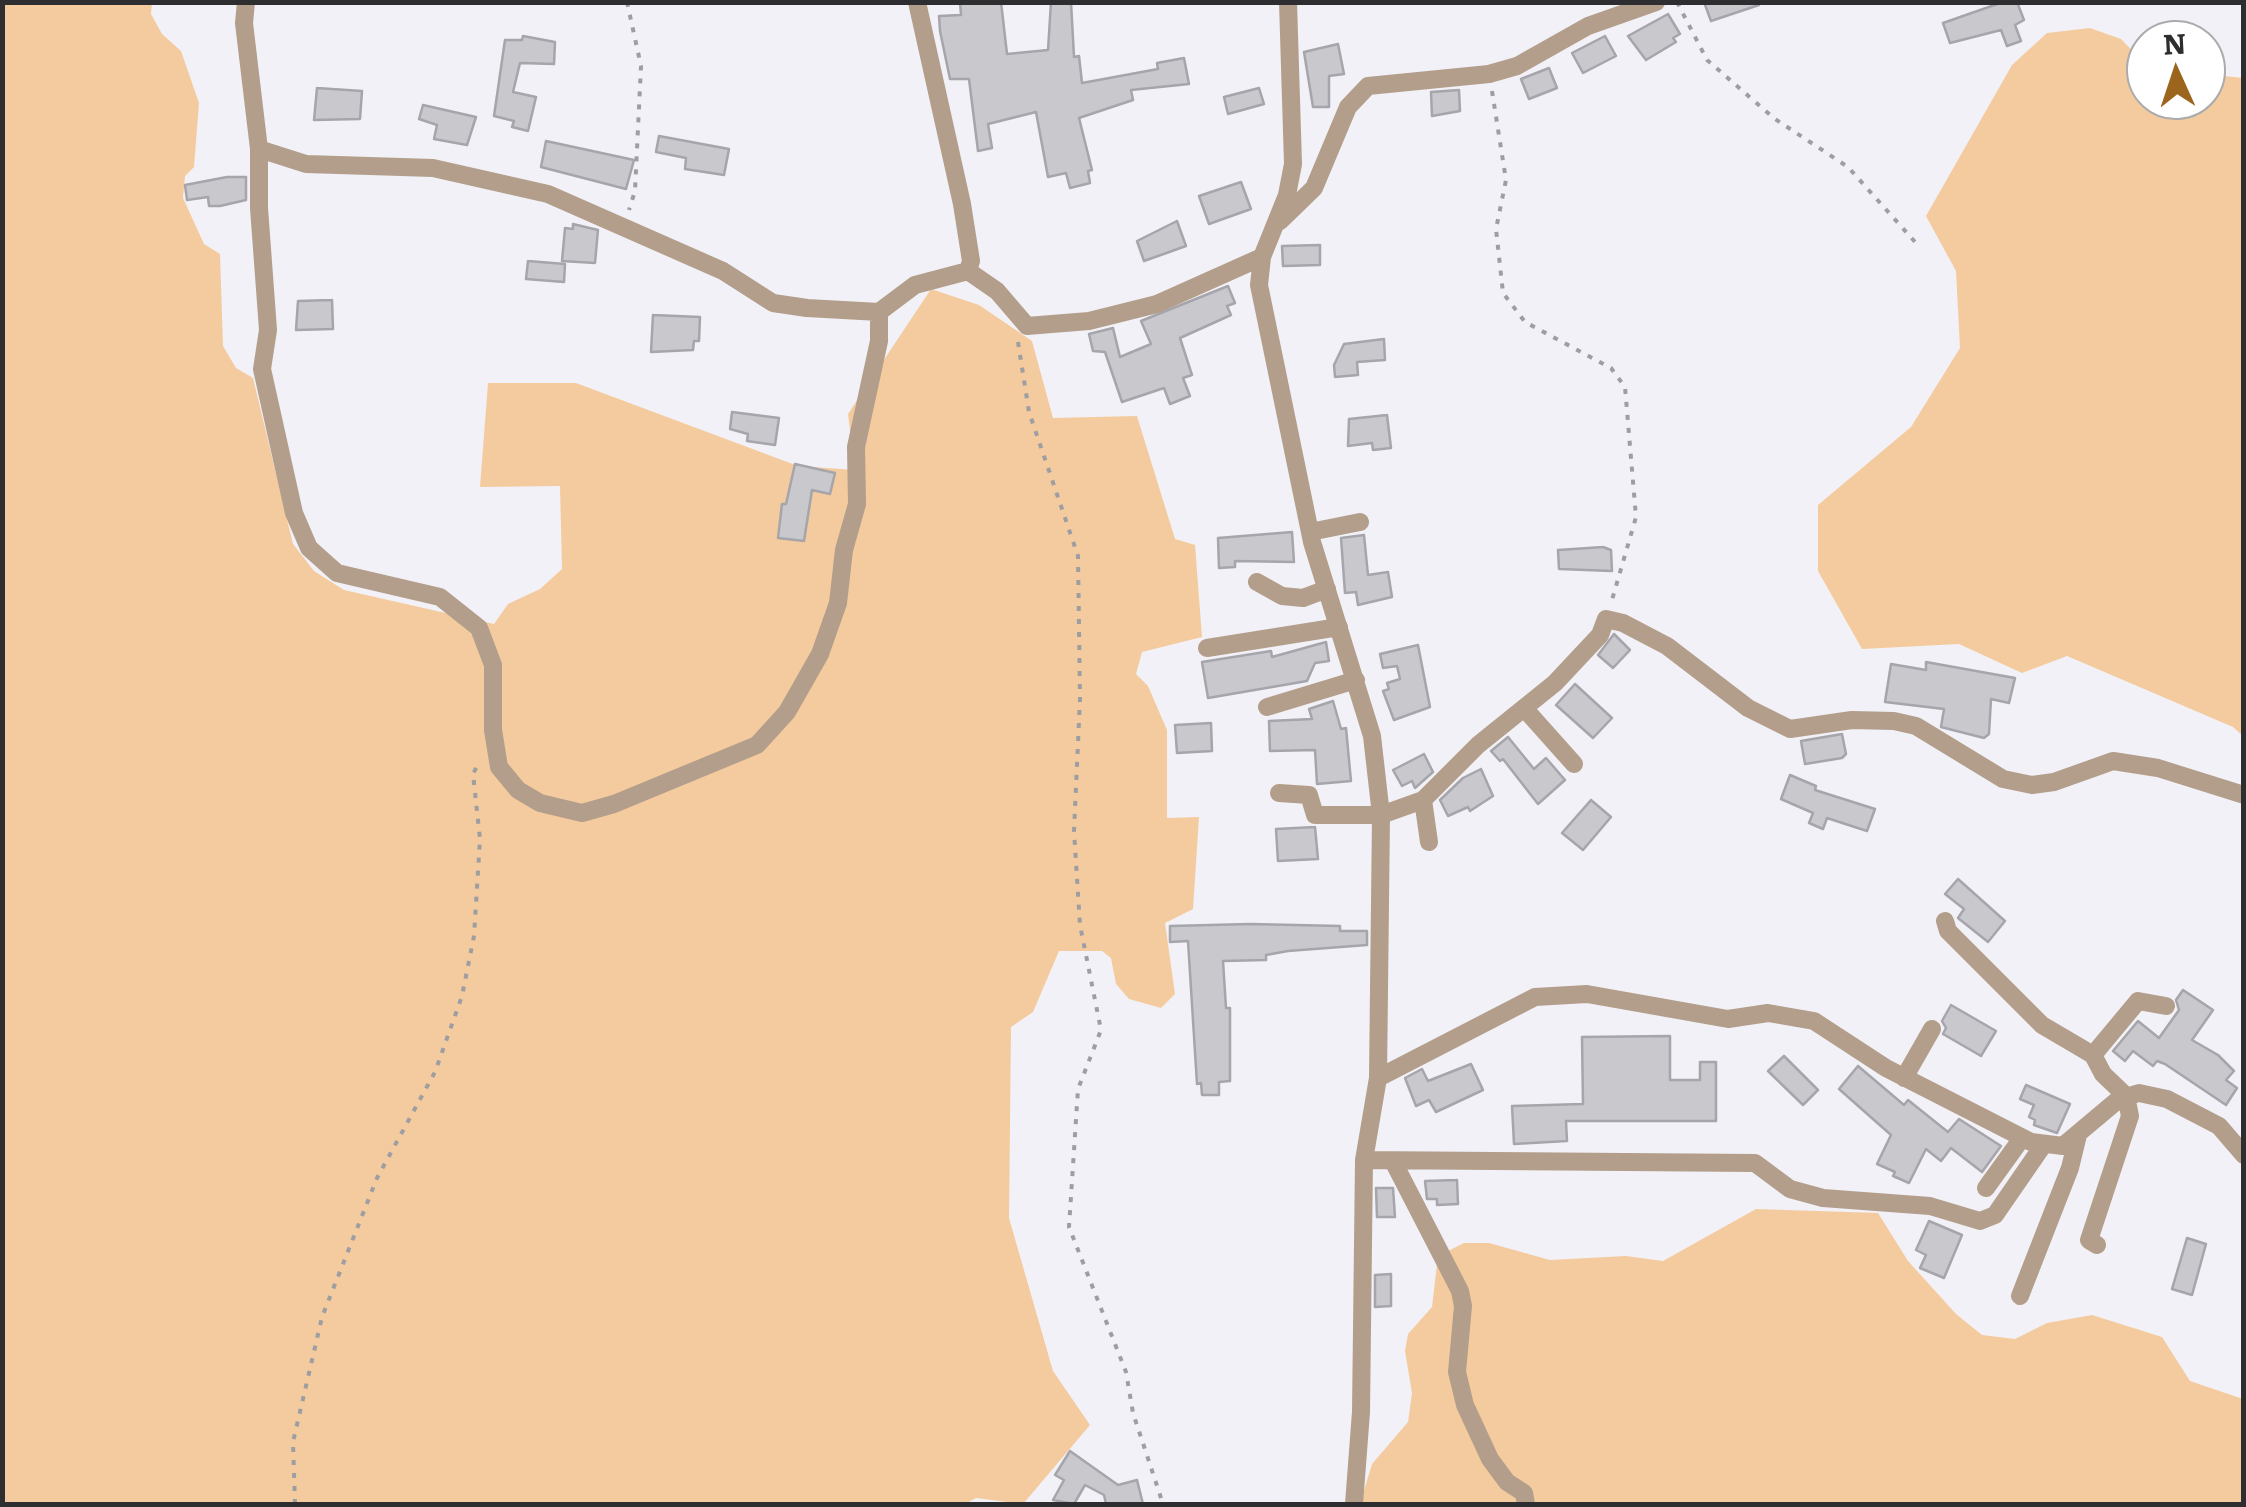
<!DOCTYPE html>
<html>
<head>
<meta charset="utf-8">
<style>
  body { margin:0 }
  #map { position:relative; width:2246px; height:1507px; overflow:hidden; background:#f2f1f7; font-family:Literata,serif }
  canvas { display:block }
  .frame { position:absolute; inset:0; border:5px solid #2e2e30; pointer-events:none }
  .north { position:absolute; left:2126px; top:20px; width:100px; height:100px; box-sizing:border-box; background:#fff; border:2px solid #ababac; border-radius:50%; rotate:357deg; font-size:28px; font-weight:700; line-height:40px; text-align:center; color:#2e2e30 }
  .north::after { content:''; display:block; margin:auto; width:35px; height:45px; background:#9b651e; clip-path:polygon(50% 0,100% 100%,50% 72%,0 100%) }
</style>
</head>
<body>
<div id="map">
<canvas width="2246" height="1507"></canvas>
<div class="frame"></div>
<div class="north">N</div>
</div>
<script>
const ctx = document.querySelector('canvas').getContext('2d');
ctx.lineJoin = 'round';
function fill(path, color) { ctx.fillStyle = color; ctx.fill(path, 'evenodd'); }
const toPath = rows => new Path2D(rows.map(r => 'M' + r).join(''));
function strokePath(path, color, width, dash) { ctx.strokeStyle = color; ctx.lineWidth = width; ctx.lineCap = dash ? 'butt' : 'round'; ctx.setLineDash(dash || []); ctx.stroke(path); }
fill(toPath([
  [3,3,152,3,151,14,162,34,181,51,199,103,194,167,185,176,183,198,204,244,220,254,223,346,236,368,253,378,293,544,314,571,344,590,494,624,508,604,540,589,562,569,560,486,480,487,488,383,576,383,798,466,855,470,848,414,931,289,979,305,1032,341,1053,418,1137,416,1175,539,1195,545,1202,637,1142,652,1136,674,1148,686,1167,730,1167,818,1199,817,1193,909,1165,923,1175,994,1161,1008,1129,999,1116,984,1111,958,1102,951,1059,951,1033,1012,1011,1027,1009,1218,1053,1371,1090,1425,1023,1504,976,1498,965,1504,3,1504],
  [2090,28,2121,39,2146,65,2146,100,2206,100,2206,74,2243,78,2243,736,2233,727,2067,656,2022,673,1959,644,1862,649,1818,571,1818,505,1911,427,1960,348,1956,271,1926,216,2012,65,2047,33],
  [1756,1209,1878,1213,1908,1261,1956,1314,1982,1335,2015,1339,2047,1323,2092,1315,2162,1337,2190,1381,2243,1399,2243,1504,1360,1504,1372,1464,1408,1422,1412,1393,1405,1351,1408,1334,1432,1307,1438,1256,1464,1243,1489,1243,1550,1260,1626,1256,1663,1261]
]), '#f4cb9e');
const building = toPath([
  [960,2,1001,2,1007,54,1048,50,1051,2,1071,2,1074,57,1079,56,1082,83,1158,69,1157,63,1184,58,1189,84,1131,90,1133,100,1079,118,1092,170,1088,171,1090,183,1070,188,1066,173,1048,177,1036,112,988,124,992,148,978,151,969,79,950,79,940,31,939,16,961,15,960,2],
  [1704,2,1758,2,1759,5,1711,21,1704,2],
  [2003,2,2017,2,2024,20,2015,25,2021,41,2007,46,2001,30,1950,43,1943,23,2003,2],
  [1668,14,1680,34,1673,38,1676,42,1646,60,1628,36,1668,14],
  [523,36,555,42,554,64,520,63,513,92,536,97,528,131,512,127,514,121,494,116,505,40,522,40,523,36],
  [1605,36,1616,56,1583,73,1572,53,1605,36],
  [1338,44,1344,74,1329,76,1329,107,1313,107,1304,52,1338,44],
  [1549,68,1557,88,1529,99,1521,79,1549,68],
  [317,88,362,91,360,119,314,120,317,88],
  [1259,88,1264,104,1228,114,1224,97,1259,88],
  [1459,90,1460,111,1432,116,1431,92,1459,90],
  [423,105,476,117,467,145,434,139,437,125,419,119,423,105],
  [659,136,729,149,724,175,685,169,686,158,656,152,659,136],
  [546,141,634,160,626,189,541,167,546,141],
  [227,177,246,177,246,200,220,206,209,206,208,197,187,200,185,185,227,177],
  [1241,182,1251,209,1209,224,1199,196,1241,182],
  [1177,221,1186,246,1144,261,1137,241,1177,221],
  [573,224,598,230,595,263,562,261,565,228,573,229,573,224],
  [1320,245,1320,265,1283,266,1282,246,1320,245],
  [528,261,565,264,564,282,526,279,528,261],
  [1228,286,1235,303,1227,306,1231,315,1180,338,1192,375,1183,378,1190,396,1170,404,1164,388,1122,402,1105,352,1093,351,1089,334,1113,328,1120,357,1151,344,1141,321,1228,286],
  [332,300,333,329,296,330,298,301,332,300],
  [653,315,700,317,699,341,694,341,693,350,651,352,653,315],
  [1384,339,1385,360,1357,362,1358,375,1335,377,1334,365,1344,344,1384,339],
  [732,412,779,418,775,445,747,441,748,434,730,429,732,412],
  [1387,415,1391,448,1373,450,1372,443,1348,446,1349,419,1387,415],
  [795,464,835,473,830,494,812,490,804,541,778,538,782,504,786,504,795,464],
  [1292,532,1294,562,1235,561,1235,567,1219,568,1218,538,1292,532],
  [1364,535,1368,575,1388,572,1392,597,1358,605,1356,592,1345,593,1341,538,1364,535],
  [1603,547,1611,550,1612,571,1559,569,1558,550,1603,547],
  [1614,634,1630,650,1613,668,1598,655,1614,634],
  [1326,642,1329,661,1315,663,1307,681,1208,698,1202,662,1271,651,1272,657,1326,642],
  [1418,645,1430,707,1394,720,1383,691,1389,689,1387,683,1400,679,1397,666,1383,668,1380,654,1418,645],
  [1926,662,2015,678,2009,703,1991,699,1989,734,1984,738,1941,727,1944,709,1885,702,1891,664,1926,670,1926,662],
  [1575,684,1612,718,1593,738,1556,705,1575,684],
  [1333,701,1341,729,1346,728,1351,781,1317,784,1315,750,1270,751,1269,721,1312,719,1309,709,1333,701],
  [1211,723,1212,751,1177,753,1175,725,1211,723],
  [1842,734,1846,754,1842,758,1805,764,1801,741,1842,734],
  [1508,737,1534,769,1546,758,1565,780,1538,804,1503,759,1500,761,1491,751,1508,737],
  [1424,754,1433,772,1415,788,1412,781,1402,786,1393,770,1424,754],
  [1481,769,1493,796,1470,811,1468,807,1448,816,1440,800,1463,778,1481,769],
  [1790,775,1816,786,1815,790,1875,809,1867,831,1827,818,1823,829,1809,823,1813,813,1781,799,1790,775],
  [1591,800,1611,817,1583,850,1562,833,1591,800],
  [1315,827,1318,859,1278,861,1276,829,1315,827],
  [1958,879,2005,921,1988,942,1958,918,1964,909,1945,894,1958,879],
  [1250,924,1340,926,1340,931,1367,931,1367,945,1288,951,1266,955,1266,960,1223,961,1226,1008,1230,1008,1230,1081,1219,1082,1219,1095,1202,1095,1201,1083,1197,1084,1188,941,1170,942,1170,926,1250,924],
  [2183,990,2213,1010,2192,1040,2218,1055,2234,1071,2226,1080,2237,1088,2226,1105,2165,1064,2157,1061,2153,1066,2133,1051,2125,1061,2113,1051,2138,1021,2159,1038,2179,1010,2176,1000,2183,990],
  [1951,1005,1996,1031,1981,1056,1943,1034,1946,1028,1942,1021,1951,1005],
  [1670,1036,1670,1080,1700,1080,1700,1062,1716,1062,1716,1121,1566,1121,1567,1141,1514,1144,1512,1106,1583,1104,1582,1037,1670,1036],
  [1784,1056,1818,1090,1803,1105,1768,1071,1784,1056],
  [1471,1064,1483,1090,1436,1112,1429,1100,1416,1106,1405,1078,1422,1069,1428,1081,1471,1064],
  [1858,1066,1904,1105,1908,1100,1948,1132,1959,1119,2001,1146,1982,1172,1951,1148,1941,1161,1926,1149,1909,1183,1893,1176,1895,1172,1877,1164,1891,1135,1839,1089,1858,1066],
  [2026,1085,2070,1104,2057,1133,2034,1125,2035,1120,2029,1117,2034,1105,2020,1099,2026,1085],
  [1457,1180,1458,1204,1437,1205,1437,1199,1427,1199,1425,1181,1457,1180],
  [1376,1188,1393,1188,1395,1217,1377,1217,1376,1188],
  [1929,1221,1962,1235,1944,1278,1920,1268,1926,1255,1916,1250,1929,1221],
  [2187,1238,2206,1244,2192,1295,2172,1289,2187,1238],
  [1391,1274,1391,1306,1375,1307,1375,1275,1391,1274],
  [1070,1451,1118,1485,1137,1480,1143,1504,1106,1504,1104,1495,1085,1485,1074,1504,1053,1500,1064,1480,1055,1475,1070,1451]
]);
fill(building, '#c8c8cd');
strokePath(building, '#a6a5ab', 2.5);
strokePath(toPath([
  [627,2,641,66,635,191,629,210],
  [1677,2,1707,60,1775,119,1848,167,1916,243],
  [1492,91,1506,180,1496,229,1503,293,1525,322,1611,368,1625,387,1636,517,1612,600],
  [1018,342,1029,412,1078,556,1080,699,1074,831,1080,925,1101,1030,1078,1089,1069,1227,1126,1372,1133,1413,1163,1504],
  [295,1504,293,1442,322,1317,377,1178,435,1072,462,996,474,936,480,839,473,774,479,762]
]), '#9e9ea2', 4, [5, 8]);
strokePath(toPath([
  [246,2,244,23,259,149,259,208,268,330,262,369,294,513,309,548,337,573,440,597,479,628,493,665,493,730,499,767,518,790,540,803,582,813,614,804,757,745,787,712,820,654,838,603,844,550,857,504,856,447,879,341,879,312],
  [917,2,962,204,971,261,968,271],
  [1288,2,1293,164,1287,195,1262,257,1259,285,1312,542,1372,736,1381,815,1378,1078,1364,1160,1361,1412,1354,1504],
  [259,149,306,164,433,168,548,194,723,271,773,303,807,308,879,312,915,285,968,271,997,291,1027,326,1089,321,1157,304,1262,257],
  [1280,221,1314,188,1348,107,1368,86,1489,74,1517,66,1588,26,1656,2],
  [1310,532,1360,522],
  [1257,582,1282,596,1303,598,1327,589],
  [1207,648,1339,627],
  [1267,707,1356,680],
  [1524,708,1574,764],
  [1279,793,1309,795,1315,815,1381,815,1423,800,1478,745,1555,683,1600,635,1606,619,1623,623,1667,646,1748,708,1790,729,1852,720,1894,721,1916,726,2003,779,2032,785,2054,782,2113,761,2158,768,2244,795],
  [1423,800,1429,842],
  [1945,921,1948,931,2042,1025,2093,1055,2103,1074,2126,1096,2130,1116,2089,1240,2097,1245],
  [2093,1055,2138,1001,2166,1006],
  [1378,1078,1535,997,1587,994,1728,1019,1768,1013,1814,1021,1886,1068,2031,1142,2063,1146,2119,1099,2139,1093,2167,1099,2219,1126,2244,1155],
  [1904,1078,1932,1029],
  [1364,1160,1755,1163,1790,1189,1823,1198,1930,1206,1980,1221,1995,1215,2044,1144],
  [1393,1161,1460,1291,1463,1306,1457,1372,1465,1405,1490,1459,1507,1482,1524,1493,1526,1504],
  [1986,1188,2022,1138],
  [2020,1296,2070,1168,2078,1135]
]), '#b29e8a', 18);
</script>
</body>
</html>
